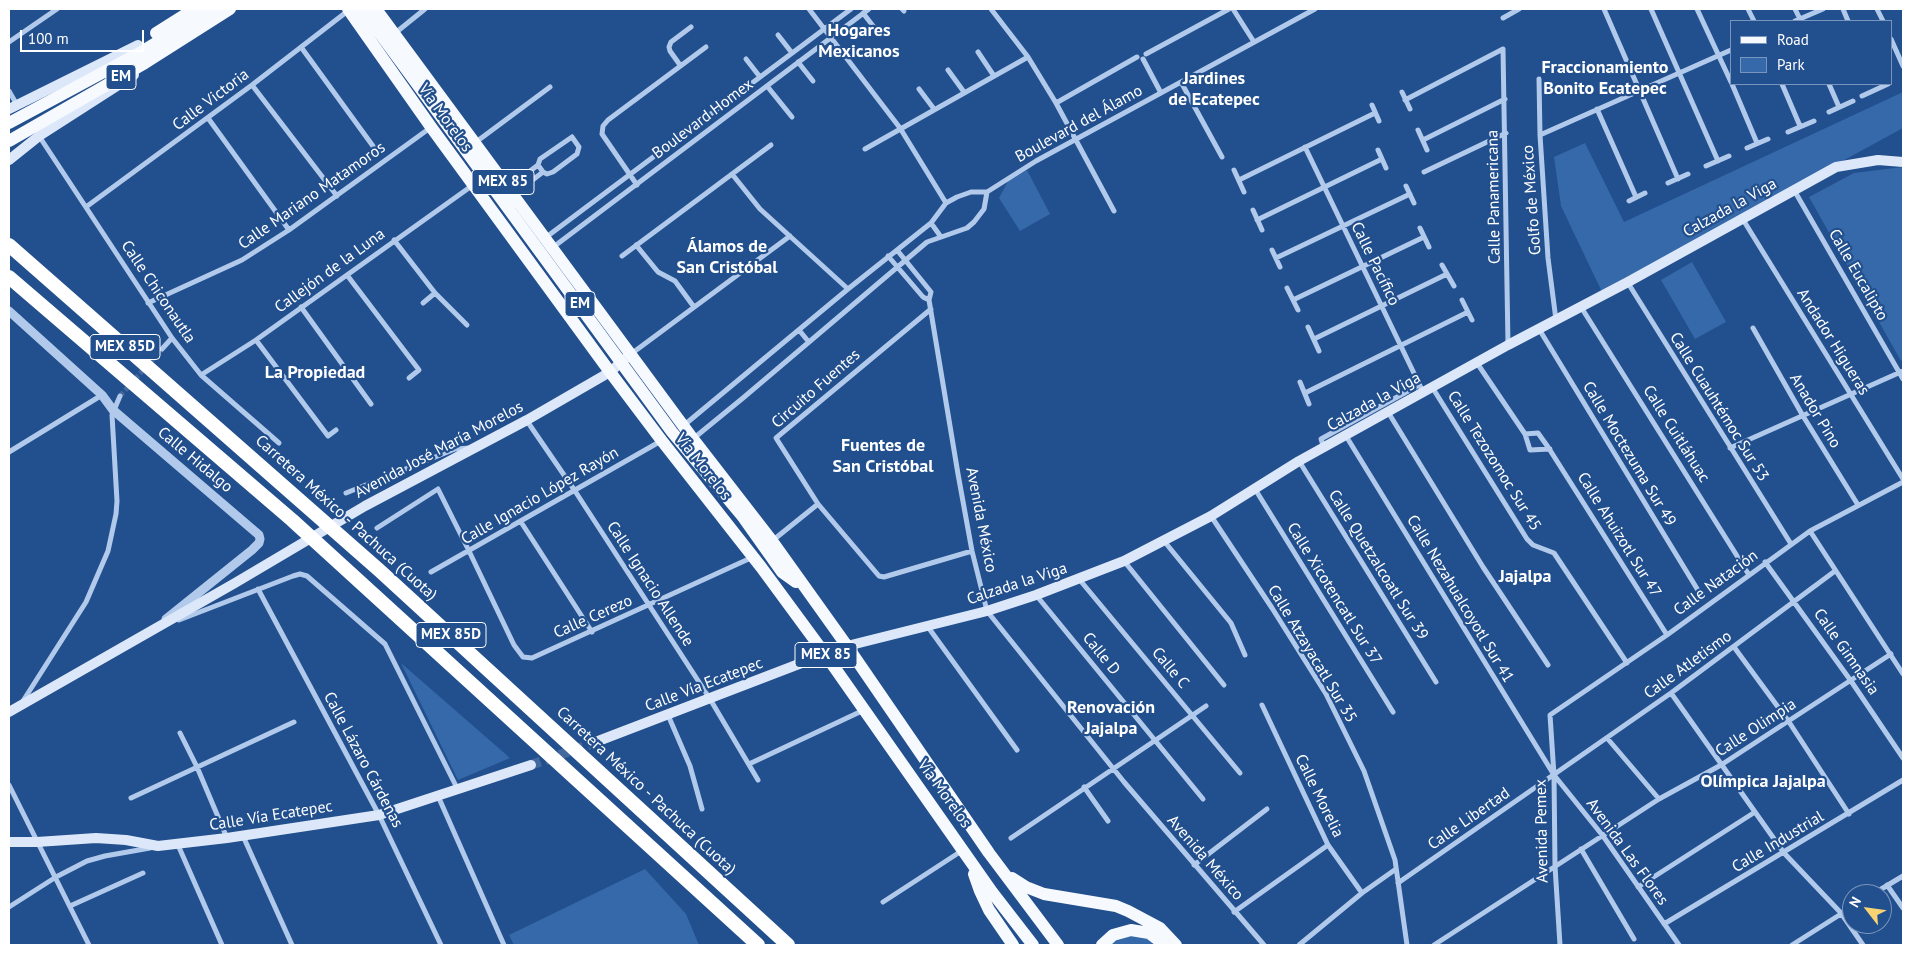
<!DOCTYPE html>
<html>
<head>
<meta charset="utf-8">
<style>
  body { margin:0 }
  #map { position:relative; width:1912px; height:954px; overflow:hidden; background:#224f8d; font-family:"PT Sans",sans-serif }
  canvas { display:block }
  .frame { position:absolute; inset:0; border:10px solid #fff; pointer-events:none }
  .legend { position:absolute; left:1730px; top:20px; width:162px; height:65px; box-sizing:border-box; background:#224f8d; border:1px solid #7a95bb; margin:0; padding:6px 9px; list-style:none; font-size:15px; color:#fff }
  .legend li { display:flex; align-items:center; gap:10px; height:25px }
  .legend b { width:25px; border:1px solid #7a95bb }
  .north { position:absolute; left:1842px; top:884px; width:50px; height:50px; box-sizing:border-box; background:#224f8d; border:1px solid #7a95bb; border-radius:50%; rotate:300deg; font-size:14px; font-weight:700; line-height:20px; text-align:center; color:#fff }
  .north::after { content:''; display:block; margin:auto; width:18px; height:22px; background:#f7d373; clip-path:polygon(50% 0,100% 100%,50% 72%,0 100%) }
  .scale { position:absolute; left:20px; top:30px; width:124px; height:22px; box-sizing:border-box; border:2px solid #fff; border-top:0; padding-left:6px; font-size:15px; line-height:18px; white-space:nowrap; color:#fff; -webkit-text-stroke:4px #224f8d; paint-order:stroke }
</style>
</head>
<body>
<div id="map">
<canvas width="1912" height="954"></canvas>
<div class="frame"></div>
<ul class="legend">
<li><b style="height:6px;background:#f6f9fe"></b>Road</li>
<li><b style="height:14px;background:#3669aa"></b>Park</li>
</ul>
<div class="north">N</div>
<div class="scale">100 m</div>
</div>
<script>
const ctx = document.querySelector('canvas').getContext('2d');
ctx.lineJoin = 'round';
function fill(path, color) { ctx.fillStyle = color; ctx.fill(path, 'evenodd'); }
const toPath = rows => new Path2D(rows.map(r => 'M' + r).join(''));
function strokePath(path, color, width, dash) { ctx.strokeStyle = color; ctx.lineWidth = width; ctx.lineCap = dash ? 'butt' : 'round'; ctx.setLineDash(dash || []); ctx.stroke(path); }
function drawText(font, color, halo, rows, align = 'center') {
  ctx.font = font + ' "PT Sans",sans-serif'; ctx.lineWidth = 4.5; ctx.setLineDash([]); ctx.textBaseline = 'middle'; ctx.strokeStyle = halo; ctx.fillStyle = color; for (const [text, x, y, turn = 0] of rows) {
    ctx.save(); ctx.translate(x, y); ctx.rotate((+turn || 0) * Math.PI / 180); ctx.textAlign = isNaN(turn) ? turn : align; if (halo) ctx.strokeText(text, 0, 0); ctx.fillText(text, 0, 0); ctx.restore();
  }
}
fill(toPath([
  [1903,92,1903,128,1602,292,1561,206,1554,157,1585,143,1624,222],
  [1903,167,1903,360,1901,361,1809,197,1854,173],
  [1027,170,1050,214,1020,231,999,198,1008,181],
  [1692,262,1726,322,1695,339,1661,280],
  [401,663,510,758,458,780],
  [645,869,686,914,699,945,514,945,509,935],
  [1133,934,1147,938,1158,945,1108,945,1121,936]
]), '#3669aa');
strokePath(toPath([
  [120,396,162,349]
]), '#43699e', 5, [5, 2.5]);
strokePath(toPath([
  [531,765,593,743]
]), '#43699e', 10, [10, 5]);
strokePath(toPath([
  [809,9,900,128,946,203],
  [902,9,904,11],
  [991,9,1028,57,1056,103,1114,211],
  [1233,9,1254,42],
  [1604,9,1678,179],
  [1651,9,1718,161],
  [1697,9,1731,82],
  [1748,9,1754,21],
  [1795,9,1801,21],
  [1843,9,1848,21],
  [1877,9,1883,21],
  [863,13,880,35],
  [1503,18,1519,9],
  [1795,21,1823,9],
  [394,34,425,9],
  [778,35,792,53],
  [1891,39,1903,66],
  [9,42,57,9],
  [301,47,378,153],
  [978,52,994,76],
  [1146,54,1229,9],
  [746,59,760,77],
  [1143,59,1161,93],
  [798,62,813,81],
  [680,65,670,51,669,47,671,42,691,27],
  [948,70,964,92],
  [1539,79,1540,135,1548,258,1556,320],
  [1181,82,1222,157],
  [1732,84,1757,143],
  [1782,84,1800,126],
  [1829,84,1839,107],
  [252,85,337,196],
  [767,86,792,117],
  [919,89,934,109],
  [9,91,17,105],
  [1402,92,1410,109],
  [1862,96,1888,84],
  [1405,100,1503,49,1508,344],
  [1056,103,1137,57],
  [1372,105,1379,121],
  [1597,109,1636,197],
  [1829,112,1853,101],
  [208,118,289,230],
  [1418,130,1427,150],
  [1788,132,1814,121],
  [1540,135,1731,50],
  [39,136,172,338,201,375,279,443],
  [572,137,579,147,577,154,553,172,547,174,543,172,538,165,540,159,572,137],
  [1423,140,1505,99],
  [476,142,550,87],
  [1305,147,1423,392],
  [1747,148,1768,139],
  [865,149,1028,57],
  [1378,150,1386,168],
  [1706,166,1729,156],
  [1234,170,1244,192],
  [1424,172,1506,133],
  [732,174,760,209,848,289],
  [1239,180,1375,113],
  [1668,183,1688,174],
  [637,185,602,134,603,126,608,120,706,47],
  [1406,186,1414,203],
  [509,187,538,165],
  [1794,190,1903,379],
  [987,192,1036,161,1315,9],
  [513,195,543,172],
  [1629,201,1645,193],
  [86,207,252,85,349,10],
  [1253,210,1262,230],
  [1742,218,1903,479],
  [1257,220,1382,159],
  [931,223,941,237],
  [1420,228,1429,247],
  [545,238,851,9],
  [394,240,435,293,467,325],
  [636,245,658,272,675,281,694,307],
  [552,248,869,9],
  [897,250,931,292,929,300,958,474,972,551,987,611,1124,782,1264,945],
  [1272,250,1280,267],
  [622,256,771,145],
  [888,256,923,297,929,300],
  [1276,258,1410,194],
  [1442,265,1454,286],
  [347,275,419,370,409,378],
  [1628,283,1791,544],
  [1287,288,1298,310],
  [1293,300,1424,237],
  [1462,300,1472,320],
  [148,303,242,260,289,230,430,128],
  [423,303,435,293],
  [301,307,371,404],
  [1581,307,1749,575],
  [931,309,776,438,818,504,879,576,884,577,972,551],
  [1308,327,1319,351],
  [1753,328,1803,416,1858,505],
  [1539,329,1699,592],
  [799,330,808,341],
  [1314,339,1447,274],
  [256,340,328,436,336,430],
  [162,349,172,338],
  [631,354,790,236],
  [1477,363,1525,434,1530,450,1550,449],
  [201,375,256,340,473,185],
  [1300,382,1309,404],
  [1432,387,1527,539,1533,545,1554,553,1627,663],
  [1305,393,1468,312],
  [1388,412,1483,567,1548,665],
  [527,421,575,491,710,699,758,780],
  [683,426,848,289,931,223,946,203,957,197,971,192,987,192],
  [1525,434,1538,433,1548,447,1667,635],
  [1346,436,1554,775,1603,836,1679,945],
  [694,438,743,398,927,242,967,228,974,222,984,209,987,192],
  [1324,448,1321,439,1419,385],
  [1730,448,1903,371],
  [9,452,102,395],
  [1299,461,1436,682],
  [1255,489,1393,712],
  [346,493,455,449,470,448],
  [1211,516,1272,608,1326,694,1364,771,1395,860,1407,945],
  [521,522,592,632],
  [377,528,438,489,469,551,514,645,523,657,532,658,753,557],
  [1810,531,1903,674],
  [772,541,818,504],
  [1164,541,1231,623,1245,655],
  [1124,561,1224,685],
  [1765,562,1851,681,1903,758],
  [431,572,661,441],
  [1079,579,1240,773],
  [258,589,379,815,441,945],
  [1036,595,1203,799],
  [179,620,293,576,300,574,307,576,385,644,458,790],
  [928,627,1017,750],
  [1734,647,1789,722,1849,814],
  [1671,693,1784,853,1841,913,1863,945],
  [23,701,86,602,108,551,116,514,117,501,112,415,120,396],
  [1262,705,1328,845,1362,893],
  [668,715,690,766,702,809],
  [180,733,197,767,227,838],
  [1607,738,1659,799],
  [749,764,864,710],
  [9,785,89,945],
  [1084,787,1108,821],
  [438,796,504,945],
  [131,798,294,722],
  [243,836,292,945],
  [1011,838,1206,706],
  [178,845,222,945],
  [1581,849,1634,939],
  [1194,865,1267,809],
  [1398,883,1671,693,1835,571],
  [1887,885,1903,908],
  [1638,887,1755,812],
  [1873,894,1903,876],
  [883,902,963,850],
  [70,906,143,873],
  [9,907,56,877,87,861,105,856,150,848],
  [1234,912,1328,845],
  [1664,924,1903,780],
  [1299,945,1362,893,1396,869],
  [1434,945,1659,799,1721,765,1891,654],
  [1560,945,1555,866,1554,775,1550,715,1667,635,1810,531,1903,482],
  [1792,945,1852,907]
]), '#b1caeb', 5);
strokePath(toPath([
  [9,311,102,395,113,410,259,535,260,539,259,543,252,550,166,619]
]), '#b1caeb', 9);
strokePath(toPath([
  [9,109,138,45],
  [9,160,39,136,134,75],
  [847,646,987,611,1036,595,1124,561,1211,516,1299,461,1508,345,1628,282,1836,167,1878,160,1903,162],
  [9,712,235,583,365,506,527,420,610,372,626,358],
  [593,743,825,654],
  [9,842,37,842,96,838,126,840,158,846,227,838,379,815,531,765]
]), '#dce8f9', 10);
strokePath(toPath([
  [348,9,431,127,610,372,662,441,761,567,825,654,992,892,1033,945],
  [362,9,672,432,743,517,782,572,796,582],
  [376,9,693,439,772,541,847,646,989,853,1058,945],
  [156,33,194,9],
  [9,123,141,52,211,9],
  [9,141,145,63,230,9],
  [974,874,980,891,989,910,1013,945],
  [1012,878,1026,887,1044,894,1116,906,1128,911,1160,928,1176,945],
  [1102,945,1113,935,1131,930,1149,933,1165,945]
]), '#f6f9fe', 12);
strokePath(toPath([
  [9,245,379,570,788,945],
  [9,277,292,520,758,945]
]), '#fff', 14);
for (const [x, y, w] of [
  [121,77,30],
  [503,182,62],
  [580,304,30],
  [125,347,70],
  [451,635,70],
  [826,655,62]
]) { const box = new Path2D(); box.roundRect(x - w / 2, y - 12.5, w, 25, 4); ctx.fillStyle = '#224f8d'; ctx.fill(box); strokePath(box, '#fff', 1); }
drawText('bold 15px', '#fff', null, [
  ["EM",121,77],
  ["MEX 85",503,182],
  ["EM",580,304],
  ["MEX 85D",125,347],
  ["MEX 85D",451,635],
  ["MEX 85",826,655]
]);
drawText('16px', '#fff', '#224f8d', [
  ["Calle Victoria",211,100,-37],
  ["Vía Morelos",445,118,54],
  ["Boulevard Homex",703,119,-37],
  ["Boulevard del Álamo",1079,124,-29],
  ["Calle Mariano Matamoros",312,196,-35],
  ["Calle Panamericana",1494,197,-91],
  ["Golfo de México",1532,200,-94],
  ["Calzada la Viga",1730,208,-29],
  ["Calle Pacífico",1375,264,64],
  ["Callejón de la Luna",330,271,-36],
  ["Calle Eucalipto",1858,275,60],
  ["Calle Chiconautla",158,292,56],
  ["Andador Higueras",1833,342,58],
  ["Circuito Fuentes",816,389,-41],
  ["Calzada la Viga",1374,402,-29],
  ["Calle Cuauhtémoc Sur 53",1719,407,58],
  ["Anador Pino",1815,411,59],
  ["Calle Cuitláhuac",1676,434,58],
  ["Avenida José María Morelos",439,450,-28],
  ["Calle Moctezuma Sur 49",1629,454,59],
  ["Calle Hidalgo",195,460,40],
  ["Calle Tezozomoc Sur 45",1494,461,58],
  ["Vía Morelos",703,467,52],
  ["Calle Ignacio López Rayón",540,496,-30],
  ["Carretera México - Pachuca (Cuota)",346,518,42],
  ["Avenida México",981,520,79],
  ["Calle Ahuizotl Sur 47",1619,535,58],
  ["Calle Quetzalcoatl Sur 39",1378,565,58],
  ["Calle Natación",1716,583,-36],
  ["Calle Ignacio Allende",650,584,57],
  ["Calzada la Viga",1017,584,-18],
  ["Calle Xicotencatl Sur 37",1334,594,58],
  ["Calle Nezahualcoyotl Sur 41",1460,599,59],
  ["Calle Cerezo",593,617,-24],
  ["Calle Gimnasia",1846,652,55],
  ["Calle D",1101,654,51],
  ["Calle Atzayacatl Sur 35",1312,654,59],
  ["Calle Atletismo",1688,665,-36],
  ["Calle C",1170,668,50],
  ["Calle Vía Ecatepec",704,685,-21],
  ["Calle Olimpia",1756,728,-33],
  ["Calle Lázaro Cárdenas",363,760,62],
  ["Carretera México - Pachuca (Cuota)",646,791,43],
  ["Vía Morelos",944,794,54],
  ["Calle Morelia",1319,796,64],
  ["Calle Vía Ecatepec",271,816,-9],
  ["Calle Libertad",1469,819,-35],
  ["Avenida Pemex",1542,831,-91],
  ["Calle Industrial",1778,842,-31],
  ["Avenida Las Flores",1627,852,54],
  ["Avenida México",1205,858,49]
]);
drawText('bold 18px', '#fff', '#224f8d', [
  ["Hogares",859,31],
  ["Mexicanos",859,52],
  ["Fraccionamiento",1605,68],
  ["Bonito Ecatepec",1605,89],
  ["Jardines",1214,79],
  ["de Ecatepec",1214,100],
  ["Álamos de",727,247],
  ["San Cristóbal",727,268],
  ["La Propiedad",315,373],
  ["Fuentes de",883,446],
  ["San Cristóbal",883,467],
  ["Jajalpa",1525,577],
  ["Renovación",1111,708],
  ["Jajalpa",1111,729],
  ["Olímpica Jajalpa",1763,782]
]);
</script>
</body>
</html>
